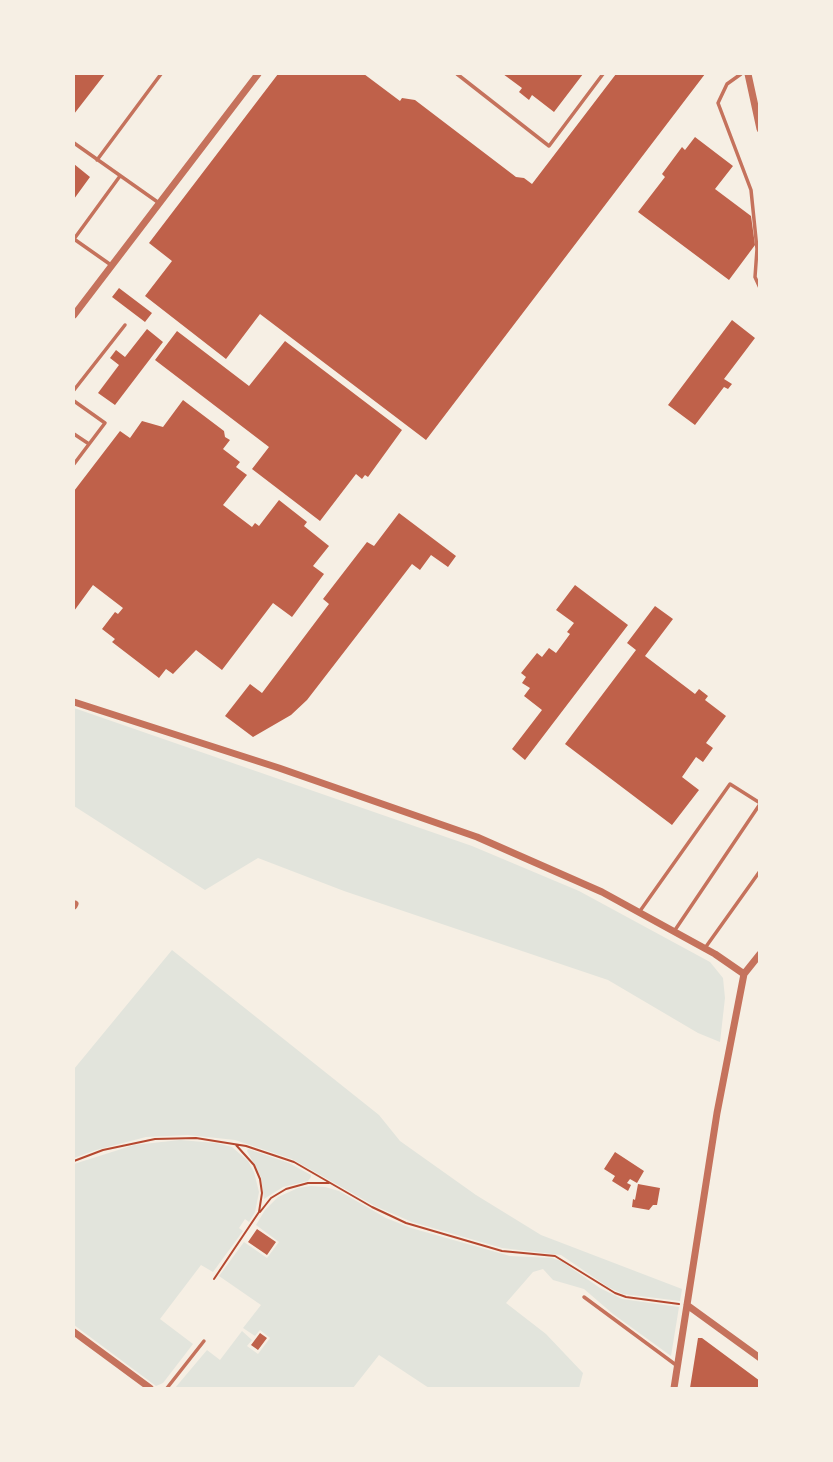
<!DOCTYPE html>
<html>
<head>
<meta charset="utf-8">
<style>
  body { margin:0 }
  #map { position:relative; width:833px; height:1462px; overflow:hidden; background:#f6efe4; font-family:"PT Sans Narrow",sans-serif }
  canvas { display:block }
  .frame { position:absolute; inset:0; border:75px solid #f6efe4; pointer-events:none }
</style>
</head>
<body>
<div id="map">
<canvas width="833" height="1462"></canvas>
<div class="frame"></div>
</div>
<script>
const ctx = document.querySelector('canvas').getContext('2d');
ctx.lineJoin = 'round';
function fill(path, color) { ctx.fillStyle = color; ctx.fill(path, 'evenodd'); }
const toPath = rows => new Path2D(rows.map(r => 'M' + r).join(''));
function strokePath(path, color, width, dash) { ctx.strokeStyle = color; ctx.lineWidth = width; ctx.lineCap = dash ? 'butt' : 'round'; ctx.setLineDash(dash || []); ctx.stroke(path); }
fill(toPath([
  [74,708,472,846,579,891,710,962,723,978,725,998,720,1042,698,1033,608,980,344,891,258,858,205,890,74,806],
  [172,950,379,1115,400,1141,476,1195,541,1235,682,1289,680,1301,623,1294,608,1287,561,1255,502,1248,412,1222,375,1206,292,1159,235,1140,188,1135,146,1137,96,1150,74,1158,74,1069],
  [180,1140,216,1143,232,1147,248,1161,254,1172,259,1192,255,1212,249,1222,245,1219,239,1228,243,1231,213,1272,201,1265,160,1319,193,1344,163,1383,156,1386,74,1325,74,1164,134,1145],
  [248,1149,289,1163,311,1175,311,1177,308,1181,283,1187,264,1199,261,1177,247,1151],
  [311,1186,325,1187,339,1191,386,1218,411,1228,510,1256,552,1258,561,1261,600,1288,622,1299,679,1307,671,1356,613,1314,584,1289,553,1280,543,1269,533,1272,506,1303,546,1334,583,1373,579,1388,429,1388,379,1355,353,1388,175,1388,207,1350,220,1360,242,1331,252,1340,247,1346,258,1354,270,1338,260,1330,255,1336,243,1328,261,1305,219,1276,244,1242,267,1258,279,1242,256,1225,265,1210,278,1197,298,1188]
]), '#e2e4dc');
fill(toPath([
  [74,74,105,74,74,114],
  [278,74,364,74,400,101,402,98,415,100,516,177,524,178,532,184,616,74,705,74,426,440,260,314,226,359,145,296,172,261,149,243],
  [503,74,583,74,554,112,532,95,529,100,519,92,522,88],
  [695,137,733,166,715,189,751,216,755,245,729,280,638,212,665,177,662,174,682,147,685,150],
  [74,164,90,177,74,199],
  [119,288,152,313,145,322,112,297],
  [732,320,755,338,724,379,732,384,728,389,724,387,695,425,668,405],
  [147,329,163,342,115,405,98,393,119,365,110,358,116,350,125,357],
  [177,331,249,386,285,341,402,430,368,477,365,475,362,479,356,474,320,521,252,469,269,447,155,360],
  [183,400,224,431,225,437,230,440,223,449,240,462,236,467,247,475,223,505,252,527,255,523,259,526,279,500,307,522,304,526,329,546,313,566,324,574,292,617,273,603,222,670,196,650,173,674,166,669,159,678,112,642,115,639,102,629,115,612,118,614,123,608,93,585,74,611,74,491,120,431,130,438,142,421,163,427],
  [399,513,456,556,448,567,431,555,420,570,412,564,307,700,291,715,253,737,225,716,250,684,262,693,329,604,323,599,367,542,374,546],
  [575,585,628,625,525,760,512,749,542,710,524,696,530,688,522,683,526,677,521,673,537,653,542,657,549,648,556,653,570,634,567,632,574,623,556,610],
  [655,606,673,619,645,656,695,694,699,689,708,696,705,700,726,716,706,743,713,748,703,762,696,757,682,777,699,790,672,825,565,744,636,650,627,643],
  [615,1152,644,1171,637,1183,630,1179,627,1183,631,1185,628,1191,612,1181,615,1176,604,1169],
  [638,1184,660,1188,657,1205,653,1205,649,1210,632,1207,633,1199,635,1200],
  [257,1229,276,1242,267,1255,248,1242],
  [260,1333,267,1338,258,1350,251,1345],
  [698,1338,702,1338,760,1381,760,1388,690,1388]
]), '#bf614a');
strokePath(toPath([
  [74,1161,103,1150,155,1139,196,1138,246,1146,294,1162,372,1207,406,1223,502,1251,555,1256,615,1293,626,1297,679,1304],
  [260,1212,271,1198,286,1189,308,1183,329,1183],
  [214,1279,259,1212,262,1193,260,1179,254,1165,236,1145]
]), '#b5482f', 2);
strokePath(toPath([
  [457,74,549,146,603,74],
  [741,74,727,84,718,103,751,190,757,249,755,277,760,288],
  [74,143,159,203],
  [97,160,161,74],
  [111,265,74,239,120,176],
  [74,390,125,325],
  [74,401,105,423,74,464],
  [74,434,89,444],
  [640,911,730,784,760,803],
  [675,930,760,804],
  [705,948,760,871],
  [584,1297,676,1365],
  [167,1388,204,1341]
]), '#c5725c', 3.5);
strokePath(toPath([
  [748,74,760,129],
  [74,315,258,74],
  [74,702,279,768,477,837,602,892,715,954,744,974],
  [74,906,75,904],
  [687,1305,760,1358],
  [74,1332,150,1388],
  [674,1388,717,1113,744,974,760,954]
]), '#c5725c', 7);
</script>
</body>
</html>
